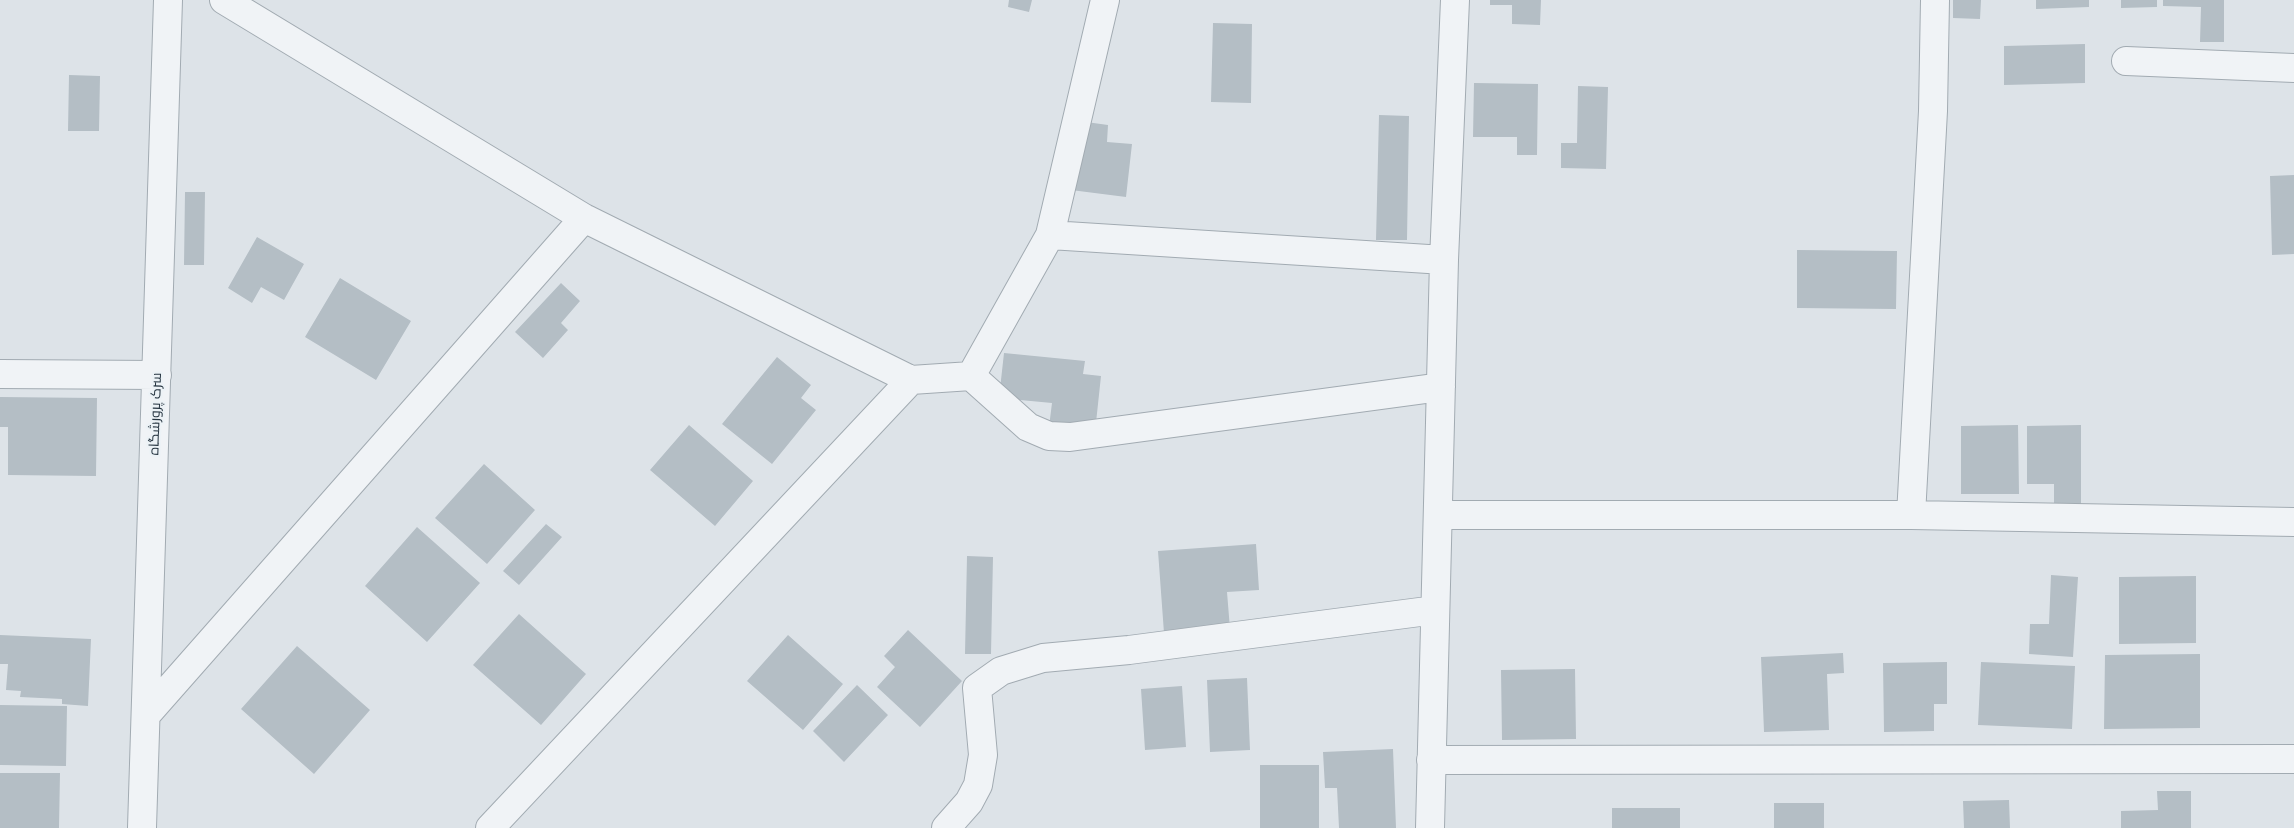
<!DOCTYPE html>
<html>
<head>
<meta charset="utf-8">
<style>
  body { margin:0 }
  canvas { display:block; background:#dde3e8 }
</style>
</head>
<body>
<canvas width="2294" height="828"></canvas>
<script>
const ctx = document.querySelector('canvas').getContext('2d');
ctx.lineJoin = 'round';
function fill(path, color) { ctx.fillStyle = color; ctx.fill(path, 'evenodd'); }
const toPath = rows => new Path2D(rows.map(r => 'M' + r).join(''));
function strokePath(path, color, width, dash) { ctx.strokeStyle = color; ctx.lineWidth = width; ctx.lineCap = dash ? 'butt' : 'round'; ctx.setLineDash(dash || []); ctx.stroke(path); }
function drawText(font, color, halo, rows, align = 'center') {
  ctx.font = font + ' Ubuntu,Cairo,sans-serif'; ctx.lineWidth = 4.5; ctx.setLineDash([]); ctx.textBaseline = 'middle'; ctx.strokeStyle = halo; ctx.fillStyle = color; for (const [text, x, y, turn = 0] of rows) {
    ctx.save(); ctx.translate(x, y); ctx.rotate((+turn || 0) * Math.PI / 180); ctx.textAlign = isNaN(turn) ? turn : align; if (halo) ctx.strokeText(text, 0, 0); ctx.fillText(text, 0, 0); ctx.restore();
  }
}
fill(toPath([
  [1009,0,1032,0,1029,12,1008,7],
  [1490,0,1541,0,1540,25,1512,24,1512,5,1490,5],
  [1953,0,1981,0,1980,19,1953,18],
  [2036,0,2089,0,2089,7,2036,9],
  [2121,0,2157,0,2157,7,2121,8],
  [2163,0,2224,0,2224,42,2200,42,2201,7,2163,6],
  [1213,23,1252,24,1251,103,1211,102],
  [2085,44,2085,83,2004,85,2004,46],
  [69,75,100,76,99,131,68,131],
  [1474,83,1538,84,1537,155,1517,155,1517,137,1473,137],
  [1578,86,1608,87,1606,169,1561,168,1561,143,1577,143],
  [1379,115,1409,116,1407,240,1376,240],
  [1079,121,1108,125,1107,142,1132,144,1126,197,1071,190],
  [2294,175,2294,254,2272,255,2270,176],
  [185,192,205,192,204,265,184,265],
  [257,237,304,264,284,300,261,287,252,303,228,288],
  [1797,250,1897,251,1896,309,1797,308],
  [340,278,411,321,376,380,305,337],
  [561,283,580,301,561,323,568,330,543,358,515,332],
  [1004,353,1085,361,1083,374,1101,376,1095,432,1049,427,1052,403,999,398],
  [777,357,811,385,801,398,816,410,772,464,722,424],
  [0,397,97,398,96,476,8,475,8,427,0,427],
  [689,425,753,481,715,526,650,470],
  [2018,425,2019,494,1961,494,1961,426],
  [2081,425,2081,507,2054,507,2054,484,2027,484,2027,426],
  [484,464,535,510,487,564,435,518],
  [546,524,562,537,519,585,503,571],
  [417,527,480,583,427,642,365,586],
  [1256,544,1259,590,1227,592,1230,629,1164,633,1158,551],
  [967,556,993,557,991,654,965,654],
  [2051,575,2078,577,2073,657,2029,654,2030,624,2049,624],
  [2196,576,2196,643,2119,644,2119,577],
  [519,614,586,674,541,725,473,665],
  [908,630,962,681,920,727,877,687,895,667,884,656],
  [0,635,91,639,88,706,62,704,62,699,20,697,21,691,6,690,8,664,0,664],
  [788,635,843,684,803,730,747,681],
  [297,646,370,710,314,774,241,709],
  [1843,653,1844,673,1827,674,1829,730,1764,732,1761,657],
  [2200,654,2200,728,2104,729,2105,655],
  [1947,662,1947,704,1934,704,1934,731,1884,732,1883,663],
  [1981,662,2075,666,2072,729,1978,725],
  [1575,669,1576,739,1502,740,1501,670],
  [1247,678,1250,750,1210,752,1207,680],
  [857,685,888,715,844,762,813,731],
  [1182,686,1186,747,1145,750,1141,689],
  [0,705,67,706,66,766,0,765],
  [1393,749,1396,828,1339,828,1337,788,1325,788,1323,752],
  [1260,765,1319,765,1319,828,1260,828],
  [0,773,60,773,59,828,0,828],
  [2157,791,2191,791,2191,828,2121,828,2121,811,2158,810],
  [2009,800,2010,828,1964,828,1963,801],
  [1774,803,1824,803,1824,828,1774,828],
  [1612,808,1680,808,1680,828,1612,828]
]), '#b4bec5');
const street = toPath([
  [224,0,584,218,911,380],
  [2126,61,2294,68],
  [1050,235,1105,0],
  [0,374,157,375],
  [971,376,1028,427,1049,436,1070,437,1441,387],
  [1438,515,1911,515,2294,522],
  [1911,515,1933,111,1935,0],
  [146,715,584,218],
  [1431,760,2294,759],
  [142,828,168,0],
  [490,828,911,380,971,376,1050,235,1444,260],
  [946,828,969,802,978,785,983,755,977,688,1001,671,1043,658,1129,650,1435,610],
  [1430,828,1444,260,1455,0]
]);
strokePath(street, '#a2abb2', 30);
strokePath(street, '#f0f3f6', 28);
drawText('14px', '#253440', '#ecf2f6', [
  ["سرک پرورشگاه",155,414,-88]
]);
</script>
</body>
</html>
